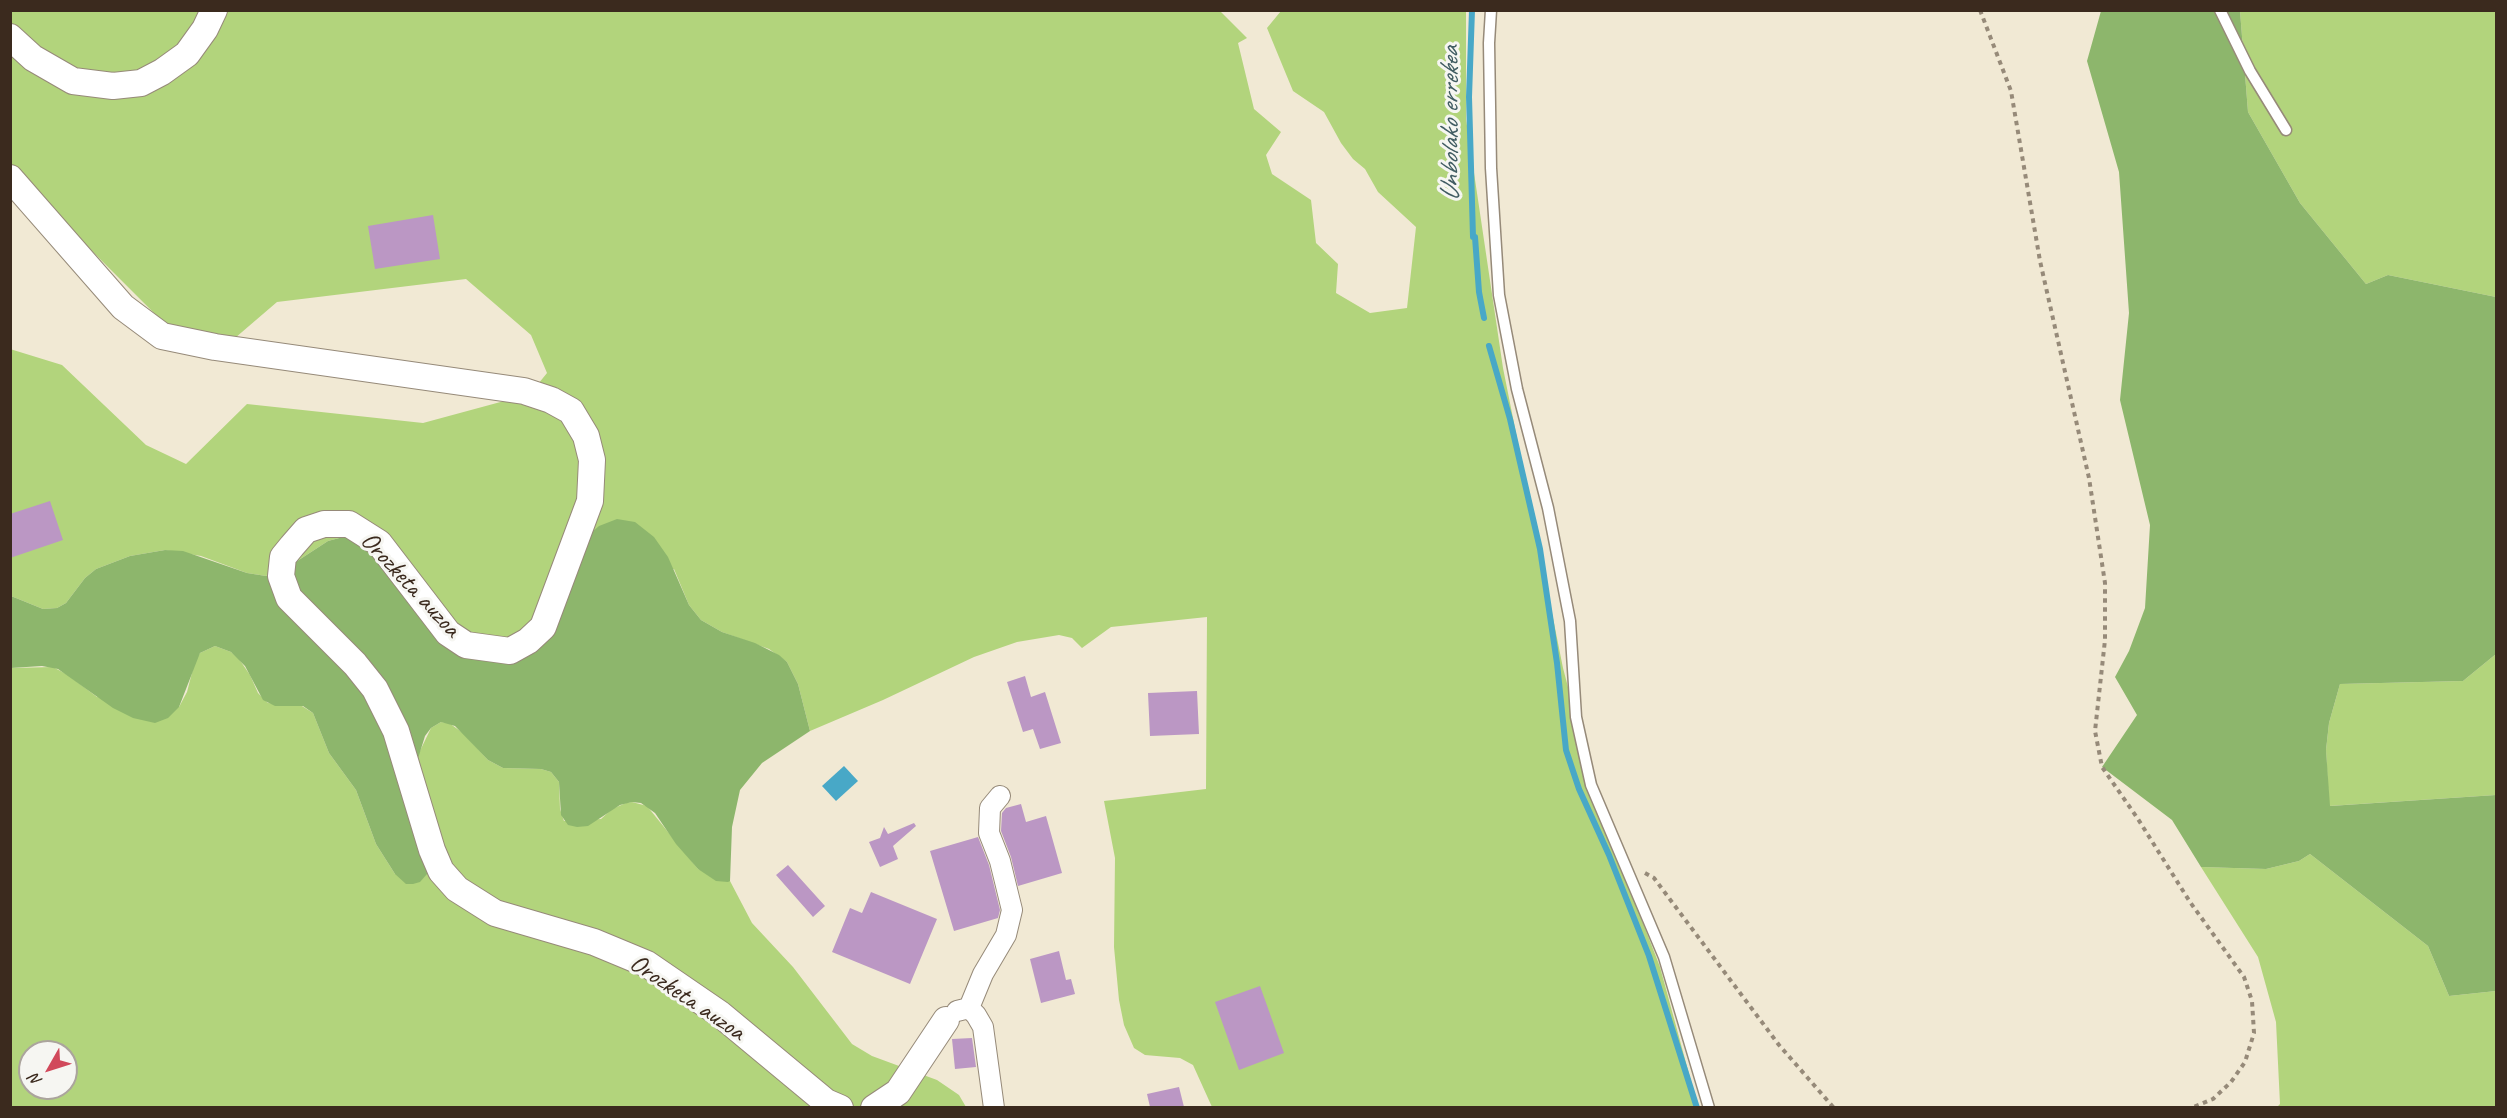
<!DOCTYPE html>
<html>
<head>
<meta charset="utf-8">
<style>
  body { margin:0 }
  #map { position:relative; width:2507px; height:1118px; overflow:hidden; background:#f1e9d4; font-family:Caveat,sans-serif }
  canvas { display:block }
  .frame { position:absolute; inset:0; border:12px solid #3b2a1e; pointer-events:none }
  .north { position:absolute; left:18px; top:1040px; width:60px; height:60px; box-sizing:border-box; background:#f6f6f2; border:2px solid #aba49d; border-radius:50%; rotate:231deg; font-size:16px; font-weight:700; line-height:24px; text-align:center; color:#3b2a1e }
  .north::after { content:''; display:block; margin:auto; width:21px; height:27px; background:#d1495b; clip-path:polygon(50% 0,100% 100%,50% 72%,0 100%) }
</style>
</head>
<body>
<div id="map">
<canvas width="2507" height="1118"></canvas>
<div class="frame"></div>
<div class="north">N</div>
</div>
<script>
const ctx = document.querySelector('canvas').getContext('2d');
ctx.lineJoin = 'round';
function fill(path, color) { ctx.fillStyle = color; ctx.fill(path, 'evenodd'); }
const toPath = rows => new Path2D(rows.map(r => 'M' + r).join(''));
function strokePath(path, color, width, dash) { ctx.strokeStyle = color; ctx.lineWidth = width; ctx.lineCap = dash ? 'butt' : 'round'; ctx.setLineDash(dash || []); ctx.stroke(path); }
function drawText(font, color, halo, rows, align = 'center') {
  ctx.font = font + ' Caveat,sans-serif'; ctx.lineWidth = 6; ctx.setLineDash([]); ctx.textBaseline = 'middle'; ctx.strokeStyle = halo; ctx.fillStyle = color; for (const [text, x, y, turn = 0] of rows) {
    ctx.save(); ctx.translate(x, y); ctx.rotate((+turn || 0) * Math.PI / 180); ctx.textAlign = isNaN(turn) ? turn : align; if (halo) ctx.strokeText(text, 0, 0); ctx.fillText(text, 0, 0); ctx.restore();
  }
}
fill(toPath([
  [11,11,1220,11,1247,38,1238,43,1254,109,1281,132,1266,155,1272,174,1311,200,1316,243,1338,264,1336,293,1370,313,1407,308,1416,227,1378,192,1365,169,1353,159,1341,143,1324,112,1293,91,1267,28,1281,11,1466,11,1466,119,1503,368,1563,668,1602,817,1660,967,1698,1107,1212,1107,1193,1065,1180,1058,1145,1055,1134,1048,1124,1025,1119,1000,1114,947,1115,858,1104,801,1206,789,1207,617,1111,627,1082,648,1072,638,1059,635,1017,642,974,657,883,700,810,731,798,684,787,662,769,649,722,632,701,620,689,605,674,569,538,629,483,647,343,537,328,541,285,569,266,576,247,573,201,556,165,550,130,556,96,569,85,578,66,603,57,608,43,609,11,596,10,349,62,365,146,445,186,464,247,404,423,423,530,394,547,373,531,335,466,279,277,302,228,344,172,331,11,170],
  [2240,11,2496,11,2496,297,2388,275,2366,284,2300,203,2248,112],
  [215,646,231,652,239,659,250,675,258,693,268,703,302,706,313,713,329,753,356,790,376,844,395,874,418,755,431,728,441,722,449,723,463,733,488,760,503,768,541,769,551,772,559,782,560,809,564,821,601,819,612,809,626,803,632,802,647,806,698,869,730,881,752,923,793,967,852,1044,872,1056,937,1080,959,1095,966,1107,11,1108,11,668,53,667,68,675,97,697,179,707,187,692,195,661,200,653],
  [30,1052,66,1052,66,1088,30,1088],
  [2496,654,2496,795,2329,806,2326,750,2329,723,2340,684,2463,681],
  [2310,854,2428,946,2449,996,2496,991,2496,1107,2277,1107,2280,1104,2276,1022,2258,957,2201,867,2266,869,2299,861]
]), '#b2d47c');
fill(toPath([
  [2101,11,2240,11,2248,112,2300,203,2366,284,2388,275,2496,297,2496,654,2463,681,2340,684,2329,723,2326,750,2330,806,2496,795,2496,991,2449,996,2428,946,2310,854,2299,861,2266,869,2201,867,2172,820,2102,767,2137,715,2115,677,2129,651,2145,608,2150,525,2120,400,2129,313,2119,172,2087,61],
  [617,519,635,522,654,537,668,557,689,605,701,620,722,632,755,643,779,655,787,662,798,684,810,731,762,763,740,790,732,827,730,881,728,882,716,881,698,869,676,844,655,813,641,803,632,802,620,805,588,826,577,827,568,825,561,815,559,782,551,772,541,769,503,768,488,760,455,726,441,722,431,728,425,736,416,765,430,864,427,874,420,882,413,884,406,884,395,874,376,844,356,790,329,753,313,713,303,706,275,706,263,700,245,666,231,652,215,646,200,653,179,707,168,718,155,723,133,718,113,708,58,669,42,666,11,668,11,596,43,609,57,608,66,603,85,578,96,569,130,556,165,550,183,551,247,573,266,576,285,569,328,541,343,537,361,537,458,633,514,647,591,533,599,526]
]), '#8db66c');
fill(toPath([
  [844,766,858,781,836,801,822,786]
]), '#48a8c7');
strokePath(toPath([
  [1472,10,1469,97,1473,237,1475,237,1479,292,1484,318],
  [1489,346,1510,419,1540,549,1557,663,1566,750,1579,789,1609,855,1649,956,1697,1108]
]), '#48a8c7', 6);
fill(toPath([
  [433,215,440,259,375,269,368,226],
  [50,501,63,540,10,558,10,514],
  [1025,676,1031,697,1045,692,1061,743,1040,749,1033,729,1023,732,1007,682],
  [1197,691,1199,734,1150,736,1148,693],
  [1021,804,1026,822,1046,816,1062,873,1018,886,1011,857,1001,831,1002,813,1006,808],
  [914,823,916,826,893,846,898,859,880,867,869,842,880,838,884,827,888,834],
  [978,837,989,865,1000,910,998,918,954,931,930,851],
  [788,865,825,906,813,917,776,875],
  [871,892,937,919,910,984,832,952,850,908,862,913],
  [1059,951,1066,980,1071,979,1075,994,1041,1003,1030,959],
  [1260,986,1284,1053,1239,1070,1215,1002],
  [972,1038,976,1067,955,1069,952,1039],
  [1179,1087,1184,1107,1150,1107,1147,1094]
]), '#bb97c4');
const service = toPath([
  [1491,10,1489,43,1491,168,1499,295,1517,389,1548,508,1570,621,1576,717,1591,785,1664,957,1709,1108],
  [2220,10,2250,71,2286,130]
]);
const minor = toPath([
  [969,1008,983,974,1006,935,1012,910,1000,861,989,833,990,808,1000,796],
  [957,1011,969,1008,976,1015,983,1027,994,1108]
]);
const tertiary = toPath([
  [10,37,33,58,73,81,113,86,141,83,162,72,187,54,205,29,214,10],
  [10,178,123,307,162,336,215,347,524,391,551,400,571,411,586,436,592,460,590,501,543,627,528,641,510,651,466,645,448,633,379,543,349,524,324,524,306,530,292,546,283,557,281,576,289,598,355,664,375,689,396,731,432,850,441,871,457,889,495,913,594,942,647,964,720,1014,826,1102,840,1108],
  [874,1108,898,1092,946,1020]
]);
strokePath(service, '#968a79', 13);
strokePath(minor, '#968a79', 22);
strokePath(tertiary, '#968a79', 28);
strokePath(toPath([
  [1980,10,2011,91,2040,261,2089,478,2105,583,2105,640,2095,731,2102,767,2138,819,2190,902,2244,977,2252,1001,2254,1033,2245,1062,2231,1082,2213,1099,2191,1108],
  [1645,873,1654,878,1779,1045,1834,1108]
]), '#968a79', 4, [4.5, 4.5]);
strokePath(service, '#fff', 10);
strokePath(minor, '#fff', 20);
strokePath(tertiary, '#fff', 26);
drawText('26px', '#3b2a1e', '#f6f6f2', [
  ["Orozketa auzoa",410,585,47],
  ["Orozketa auzoa",687,998,34]
]);
drawText('italic 27px', '#405c62', '#f6f6f2', [
  ["Unbolako errekea",1451,124,-90]
]);
</script>
</body>
</html>
